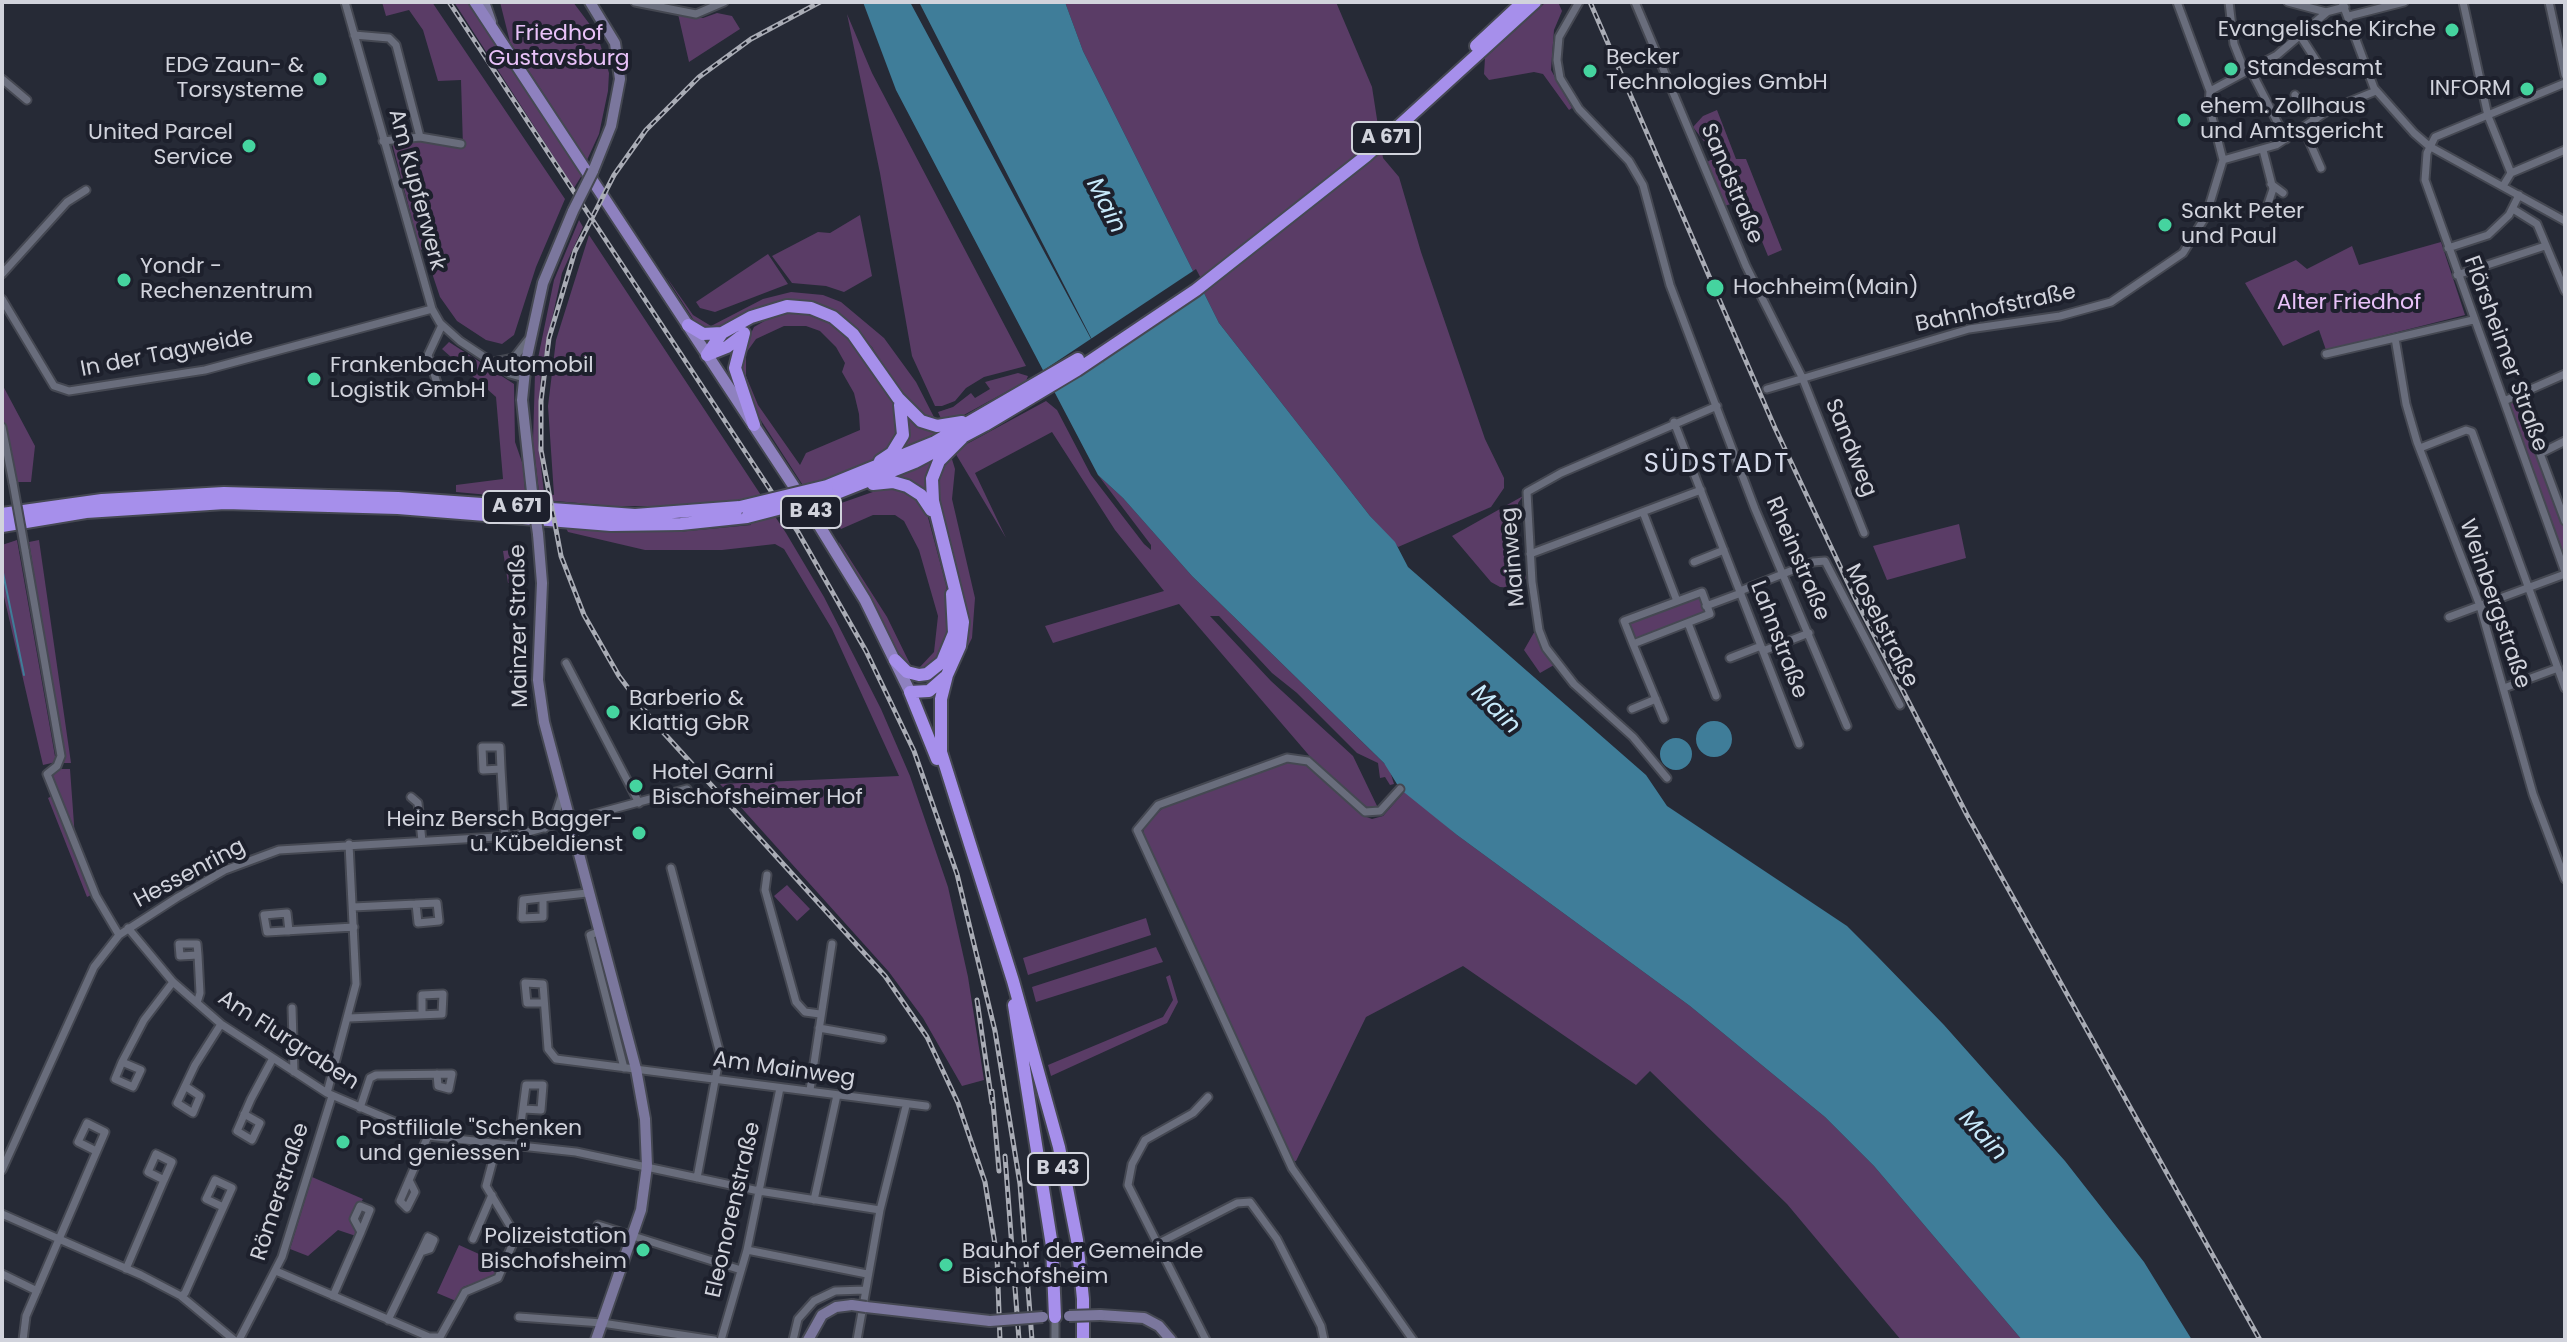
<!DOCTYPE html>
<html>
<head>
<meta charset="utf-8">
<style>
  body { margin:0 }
  #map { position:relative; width:2567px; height:1342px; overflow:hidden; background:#262a36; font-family:Poppins,sans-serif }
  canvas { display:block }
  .frame { position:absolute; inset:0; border:4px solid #d1d3dc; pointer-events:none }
</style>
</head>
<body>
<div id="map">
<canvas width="2567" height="1342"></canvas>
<div class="frame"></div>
</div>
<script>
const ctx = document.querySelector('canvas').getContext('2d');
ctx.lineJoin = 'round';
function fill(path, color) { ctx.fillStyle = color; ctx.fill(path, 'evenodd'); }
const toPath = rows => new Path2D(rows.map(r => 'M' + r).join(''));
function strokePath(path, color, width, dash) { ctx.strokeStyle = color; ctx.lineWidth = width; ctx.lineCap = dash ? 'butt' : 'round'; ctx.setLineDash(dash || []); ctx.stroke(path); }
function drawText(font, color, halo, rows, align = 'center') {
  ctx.font = font + ' Poppins,sans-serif'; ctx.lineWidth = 8; ctx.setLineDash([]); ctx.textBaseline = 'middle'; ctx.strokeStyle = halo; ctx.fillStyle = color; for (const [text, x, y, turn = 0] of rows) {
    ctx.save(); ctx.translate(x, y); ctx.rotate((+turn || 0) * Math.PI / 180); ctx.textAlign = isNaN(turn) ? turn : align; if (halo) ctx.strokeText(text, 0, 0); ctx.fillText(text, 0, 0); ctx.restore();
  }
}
fill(toPath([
  [382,2,432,2,565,199,536,267,514,335,502,344,486,340,457,321,440,297,424,249,420,250,392,143,421,141,463,147,461,80,438,81,423,30,409,10,386,16],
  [454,2,470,2,582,175,574,188],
  [500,2,573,2,597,34,609,73,608,91,599,134,587,160,510,42],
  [1065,2,1336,2,1372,87,1383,158,1399,177,1421,252,1485,439,1504,478,1504,488,1491,507,1398,547,1370,516,1219,323,1083,51],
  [1546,2,1558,2,1562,11,1554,30,1551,70,1572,108,1569,110,1543,74,1534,72,1489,80,1484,74,1485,58],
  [717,13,732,16,740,29,689,62,678,14,703,18],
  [847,14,872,73,1026,366,984,377,966,388,955,401,942,406,935,406,912,356,880,173],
  [1717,110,1736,159,1746,159,1782,250,1768,256,1745,200,1724,206,1707,162,1716,157,1693,127,1703,116],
  [860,215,872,276,844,292,826,286,792,283,772,256,818,232,830,233],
  [579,220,583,227,562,273,541,370,538,440,544,493,554,495,548,406,556,340,589,235,786,533,824,597,881,709,910,776,948,887,968,977,984,1080,962,1086,923,1018,889,972,720,784,899,776,832,629,784,549,775,544,722,550,645,550,568,532,566,528,677,532,751,525,736,501,689,506,611,506,456,492,456,485,503,479,496,397,442,349,449,342,514,384,515,442,523,465,525,490,539,492,533,442,535,373,554,280],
  [2441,242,2465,315,2326,350,2319,330,2283,346,2245,283,2296,260,2307,269,2352,246,2359,265],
  [768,254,788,284,715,312,700,308,696,302],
  [665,275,693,315,711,326,763,299,791,292,823,295,841,302,884,338,916,382,936,421,924,420,900,393,872,347,833,311,780,302,712,330,695,322],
  [782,311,817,312,849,333,893,397,899,413,901,430,885,454,868,465,804,487,751,405,744,389,739,358,754,327],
  [784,326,806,326,820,331,836,347,845,363,842,372,854,393,859,414,860,430,806,453,800,465,758,405,746,376,746,353,756,339],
  [1018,373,1028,376,1026,381,962,416,942,421,938,412,953,407,971,393,975,398,990,389,985,382],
  [2,384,35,446,31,482,17,482,2,419],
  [2516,400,2565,525,2565,557,2508,404],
  [1046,401,1057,410,1091,475,1144,544,1151,550,1151,545,1098,475,1123,498,1192,576,1389,768,1394,784,1390,785,1385,777,1380,778,1378,763,1357,753,1297,693,1272,673,1219,616,1210,616,1271,681,1353,756,1378,808,1367,808,1313,760,1179,604,1053,643,1045,626,1164,591,1115,530,1052,432,975,473,1006,538,954,451],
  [906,412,946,429,891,456],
  [939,454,931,505,923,493,878,483],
  [951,456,955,469,952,499,975,598,972,638,960,662,963,646,935,502,938,469],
  [887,487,900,487,925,506,946,585,950,634,937,664,924,673,906,667,840,547,839,542,887,617,912,668,919,668,934,652,938,616,919,550,904,521,895,515,873,515,841,529,827,508],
  [1523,496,1518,503,1520,552,1526,579,1513,588,1500,587,1491,582,1452,536],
  [1959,524,1966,558,1887,580,1873,546],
  [17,540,56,762,43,765,2,588,2,545],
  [39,540,71,763,64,763,29,542],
  [520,549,524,580,508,583,503,551],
  [1699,595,1706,613,1635,640,1628,622],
  [1536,629,1554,665,1540,673,1524,650],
  [1288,761,1307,765,1364,816,1372,819,1383,816,1405,791,1457,835,1690,1006,1825,1117,1874,1166,2022,1340,1901,1340,1787,1204,1650,1071,1636,1085,1463,966,1366,1017,1296,1161,1291,1161,1143,837,1144,826,1165,806],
  [58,769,70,769,75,838,51,775],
  [52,796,91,895,87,897,48,798],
  [787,885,810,909,797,921,774,896],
  [1146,918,1151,935,1028,975,1023,958],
  [1156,947,1163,962,1036,1002,1032,987],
  [1170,975,1178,1002,1167,1023,1051,1076,1048,1065,1163,1017,1173,1000,1166,977],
  [312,1177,363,1199,352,1217,358,1231,356,1236,338,1230,308,1256,290,1249],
  [459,1245,499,1263,493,1277,463,1287,456,1301,437,1293]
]), '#5a3c66');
fill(toPath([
  [863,2,910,2,1105,365,919,2,1065,2,1083,51,1219,323,1370,516,1395,542,1408,567,1646,775,1667,806,1847,926,1877,956,1944,1025,2065,1161,2144,1262,2192,1340,2022,1340,1874,1166,1825,1117,1690,1006,1457,835,1400,789,1384,763,1192,576,1123,498,1098,475,896,90],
  '1696 739a18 18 0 1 1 36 0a18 18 0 1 1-36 0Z',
  '1660 754a16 16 0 1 1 32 0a16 16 0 1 1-32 0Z'
]), '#3f7d99');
fill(toPath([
  [1196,269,1207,290,1052,394,1041,372]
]), '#262a36');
strokePath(toPath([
  [2,568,24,675]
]), '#3f7d99', 2);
const street = toPath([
  [345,2,432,309,440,323,460,341,510,374,524,378],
  [635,2,696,14,724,2],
  [1579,2,1559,37,1557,60,1560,78,1579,109,1629,161,1643,185,1670,285,1755,509,1847,726],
  [1635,2,1746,266,1802,377,1864,533],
  [2177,2,2210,91],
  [2229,2,2234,44,2245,72],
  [2288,2,2326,12,2345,7],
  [2342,2,2374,88,2414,133,2429,146,2565,221],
  [2463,2,2488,116,2511,173,2503,186],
  [2549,2,2565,75],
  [2349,16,2404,2],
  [354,35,389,38,396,45,420,137,383,141],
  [2301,37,2319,65],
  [2250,69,2286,139],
  [2,79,27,100],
  [2565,83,2435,137,2427,153,2425,180,2565,572],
  [2295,95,2316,119],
  [2303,127,2321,168],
  [420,137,461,144],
  [2263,150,2273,189,2268,204],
  [2223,160,2276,145,2329,110,2376,91],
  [2511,173,2565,150],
  [2271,184,2283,193],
  [2513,209,2537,224,2565,291],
  [2207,213,2223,160,2209,105,2210,91,2277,55,2327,12],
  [2448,248,2488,235,2509,215,2519,195],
  [2,274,67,202,86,190],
  [2457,275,2545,246],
  [2,299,54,386,69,391,205,370,432,309],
  [2395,338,2406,404,2417,442,2480,606,2533,794,2565,879],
  [2326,354,2473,320],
  [494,362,514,358,528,340],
  [437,383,428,355,442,325],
  [1767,389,1969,329,2060,316,2111,302,2183,253,2204,219],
  [2518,394,2565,521],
  [2504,401,2565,374],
  [1674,422,1799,744],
  [2,427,13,483],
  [2420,448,2466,430,2472,432,2565,688],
  [2541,453,2565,441],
  [1643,512,1677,601],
  [25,550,61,756,57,766,47,774,96,896,119,935],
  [1530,554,1701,490],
  [1694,562,1724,550],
  [1740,591,1813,562,1825,561,1900,705],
  [1702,592,1710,614,1633,644,1624,621,1702,592],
  [1706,606,1741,593],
  [2449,617,2565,574],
  [1688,623,1716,696],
  [1633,644,1664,719],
  [1763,651,1809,633],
  [1730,658,1761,646],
  [566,663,639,803],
  [2504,688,2558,668],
  [1632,709,1656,699],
  [501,769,483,770,482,747,500,747,501,769,505,836],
  [1667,778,1633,737,1574,684,1546,648,1539,630,1532,582,1527,492,1561,473,1717,406],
  [1400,789,1380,811,1365,812,1308,761,1287,758,1158,805,1137,830,1292,1168,1413,1340],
  [411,797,418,803,422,841],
  [545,828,556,813,562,795],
  [671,868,720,1054,697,1178],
  [767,875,765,890,796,1002,805,1012,820,1014],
  [543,898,543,917,522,918,523,900,587,893],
  [353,907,437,903,439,921,418,923,416,904],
  [128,928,173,982,221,1024,327,1093,428,1136,576,1152,759,1191,880,1210],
  [289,931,287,913,264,915,267,932,354,927],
  [598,932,590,935,624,1068],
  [197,1003,200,993,198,955,197,944,179,944,180,956,198,955],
  [544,1003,527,1003,525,983,543,984,548,1049,556,1059,926,1106],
  [292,1008,294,1072],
  [349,1018,442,1014,443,994,422,995,422,1015],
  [819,1028,882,1039],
  [122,1062,141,1070,133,1087,115,1079,122,1062,144,1020,173,982],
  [185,1086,200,1096,193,1113,177,1103,195,1065,221,1024],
  [810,1090,832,944],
  [327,1093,356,984,349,844],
  [360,1108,370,1078,376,1075,451,1074,452,1074,449,1089,438,1086,437,1074],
  [244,1114,260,1123,252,1140,237,1131,251,1099,273,1058],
  [518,1146,526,1085,543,1085,541,1110,524,1109],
  [156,1154,172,1162,164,1180,148,1172,156,1154],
  [2,1170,94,967,119,935,178,897,225,870,279,850,513,836,687,789],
  [409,1180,415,1192,407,1208,400,1201,428,1136],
  [814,1200,837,1095],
  [2,1214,141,1275,181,1296,234,1340],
  [598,1225,741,1270],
  [428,1237,434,1240,430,1249,421,1252,428,1237],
  [473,1239,492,1195],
  [1157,1244,1237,1203,1250,1202,1277,1239,1321,1326,1324,1340],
  [747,1250,867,1274],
  [126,1269,164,1180],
  [276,1271,429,1337,440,1337,465,1292,498,1278,516,1236,486,1186,497,1145],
  [2,1274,37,1291],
  [181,1296,185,1293,232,1188,215,1180,206,1199,223,1207],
  [333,1296,361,1232,370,1210,360,1206,354,1219,361,1232],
  [519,1317,602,1323,714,1340],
  [388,1320,421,1252],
  [23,1340,26,1316,105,1132,87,1123,78,1142,96,1151],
  [239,1340,282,1257,332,1096],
  [721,1340,747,1250,780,1088],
  [793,1340,798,1319,814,1301,835,1291,865,1290],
  [857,1340,880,1210,906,1106],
  [1055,1340,1055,1317],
  [1206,1340,1128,1185,1132,1164,1145,1140,1193,1113,1208,1097]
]);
const secondary = toPath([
  [484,2,491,22],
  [590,2,615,43,620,79,611,126,593,171],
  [532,492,522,400,526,361,543,283,573,211],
  [538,534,542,583,538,680,544,722,636,1069,645,1119,647,1166,641,1210,596,1340],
  [866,1307,990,1321],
  [1100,1315,1144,1318,1159,1326,1171,1340],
  [808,1340,822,1315,836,1307,852,1305]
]);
const primary = toPath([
  [475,2,814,517,865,600,910,692]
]);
const highway = toPath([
  [1476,46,1523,2],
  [688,325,703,334,722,333],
  [744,333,735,368,754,425],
  [707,355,722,333,751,317,787,306,811,308,833,317,853,334,898,398,921,421,937,426,962,422],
  [707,355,727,347,740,337],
  [962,438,939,461,932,479,933,501,963,622,960,646,947,675,941,699,941,752,1013,981,1059,1147,1077,1240,1083,1299,1083,1340],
  [880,461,892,453,903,435,900,405],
  [873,484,893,482,907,486,921,495,931,510],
  [827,486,935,442,1078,359],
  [832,495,915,462,985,425,1077,370,1196,290,1366,156,1535,2],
  [2,514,102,500,224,493,398,498,635,515,740,507],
  [2,526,86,512,225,503,398,508,611,525,681,524,747,517],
  [895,660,907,672,919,675,927,674,942,662,954,633,952,594],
  [910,692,937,759],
  [910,692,929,691,945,677],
  [1014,1005,1052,1246,1055,1317]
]);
strokePath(street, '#454852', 11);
strokePath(secondary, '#454852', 14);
strokePath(primary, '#454852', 15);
strokePath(highway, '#454852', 16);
strokePath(street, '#696d7c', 7);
strokePath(secondary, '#7b779d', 10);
strokePath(primary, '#8e81bf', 11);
strokePath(highway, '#a68feb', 12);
const rail = toPath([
  [449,2,798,532,866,651,914,751,957,874,995,1031,1020,1184,1032,1340],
  [820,2,751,39,699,77,646,130,614,175,575,251,549,338,541,401,541,450,561,556,584,615,619,676,652,720,885,976,927,1037,958,1103,985,1182,997,1257,1000,1340],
  [1590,2,1775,428,1855,598,1967,815,2260,1340],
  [977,1000,992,1103],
  [992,1091,999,1171],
  [1005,1156,1019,1340]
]);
strokePath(rail, '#a9acb5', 5);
strokePath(rail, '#1d202c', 2, [6]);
const streetBridge = toPath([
  [13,483,25,550]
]);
const secondaryBridge = toPath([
  [573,211,593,171],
  [532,492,538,534],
  [852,1305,866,1307],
  [1069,1316,1100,1315],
  [990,1321,1043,1317]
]);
const highwayBridge = toPath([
  [740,507,827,486],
  [747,517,832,495]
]);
strokePath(streetBridge, '#454852', 11, []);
strokePath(secondaryBridge, '#454852', 14, []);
strokePath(highwayBridge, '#454852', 16, []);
strokePath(streetBridge, '#696d7c', 7);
strokePath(secondaryBridge, '#7b779d', 10);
strokePath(highwayBridge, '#a68feb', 12);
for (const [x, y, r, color] of [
  [2452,30,8,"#45d49f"],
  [2231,69,8,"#45d49f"],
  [1590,71,8,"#45d49f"],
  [320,79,8,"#45d49f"],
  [2527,89,8,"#45d49f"],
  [2184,120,8,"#45d49f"],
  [249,146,8,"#45d49f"],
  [2165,225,8,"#45d49f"],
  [124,280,8,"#45d49f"],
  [1715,288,10,"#45d49f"],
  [314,379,8,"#45d49f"],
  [613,712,8,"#45d49f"],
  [636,786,8,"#45d49f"],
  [639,833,8,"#45d49f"],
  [343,1142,8,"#45d49f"],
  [643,1250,8,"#45d49f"],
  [946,1265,8,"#45d49f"]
]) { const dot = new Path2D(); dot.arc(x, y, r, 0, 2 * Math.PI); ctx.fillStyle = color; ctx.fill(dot); strokePath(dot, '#1d202c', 3); }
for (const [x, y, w] of [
  [1386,138,68],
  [517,507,68],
  [811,512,60],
  [1058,1169,60]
]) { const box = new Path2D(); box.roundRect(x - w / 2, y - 16, w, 32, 6); ctx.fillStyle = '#1d202c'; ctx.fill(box); strokePath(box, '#d1d3dc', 2); }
drawText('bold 20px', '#d1d3dc', null, [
  ["A 671",1386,138],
  ["A 671",517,507],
  ["B 43",811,512],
  ["B 43",1058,1169]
]);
drawText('22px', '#d1d3dc', '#1d202c', [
  ["Evangelische Kirche",2436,30,"right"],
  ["Becker",1606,58],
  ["Technologies GmbH",1606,83],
  ["EDG Zaun- &",304,66,"right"],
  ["Torsysteme",304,91,"right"],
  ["Standesamt",2247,69],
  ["INFORM",2511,89,"right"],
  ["ehem. Zollhaus",2200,107],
  ["und Amtsgericht",2200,132],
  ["United Parcel",233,133,"right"],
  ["Service",233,158,"right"],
  ["Sankt Peter",2181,212],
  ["und Paul",2181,237],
  ["Yondr -",140,267],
  ["Rechenzentrum",140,292],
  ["Hochheim(Main)",1733,288],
  ["Frankenbach Automobil",330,366],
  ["Logistik GmbH",330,391],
  ["Barberio &",629,699],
  ["Klattig GbR",629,724],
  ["Hotel Garni",652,773],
  ["Bischofsheimer Hof",652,798],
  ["Heinz Bersch Bagger-",623,820,"right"],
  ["u. Kübeldienst",623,845,"right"],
  ["Postfiliale \"Schenken",359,1129],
  ["und geniessen\"",359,1154],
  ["Polizeistation",627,1237,"right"],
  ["Bischofsheim",627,1262,"right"],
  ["Bauhof der Gemeinde",962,1252],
  ["Bischofsheim",962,1277]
], 'left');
drawText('22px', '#e9c2f9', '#1d202c', [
  ["Friedhof",559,34],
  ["Gustavsburg",559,59],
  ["Alter Friedhof",2349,303]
]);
drawText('22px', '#d1d3dc', '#1d202c', [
  ["Sandstraße",1731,184,67],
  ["Am Kupferwerk",416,190,75],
  ["Bahnhofstraße",1996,309,-12],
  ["In der Tagweide",167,354,-11],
  ["Flörsheimer Straße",2505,354,70],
  ["Sandweg",1850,448,68],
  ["Mainweg",1514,557,-95],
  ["Rheinstraße",1797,559,67],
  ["Weinbergstraße",2494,604,71],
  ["Mainzer Straße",520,626,-91],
  ["Moselstraße",1881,626,63],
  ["Lahnstraße",1778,640,69],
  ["Hessenring",190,874,-28],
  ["Am Flurgraben",288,1041,33],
  ["Am Mainweg",784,1070,8],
  ["Römerstraße",281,1192,-72],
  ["Eleonorenstraße",734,1210,-77]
]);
drawText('italic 24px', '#c8eafb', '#1d202c', [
  ["Main",1105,206,63],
  ["Main",1495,710,45],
  ["Main",1982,1136,48]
]);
ctx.letterSpacing = '2px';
drawText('26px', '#d7dcec', '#1d202c', [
  ["SÜDSTADT",1717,465]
]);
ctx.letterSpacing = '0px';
</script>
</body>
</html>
